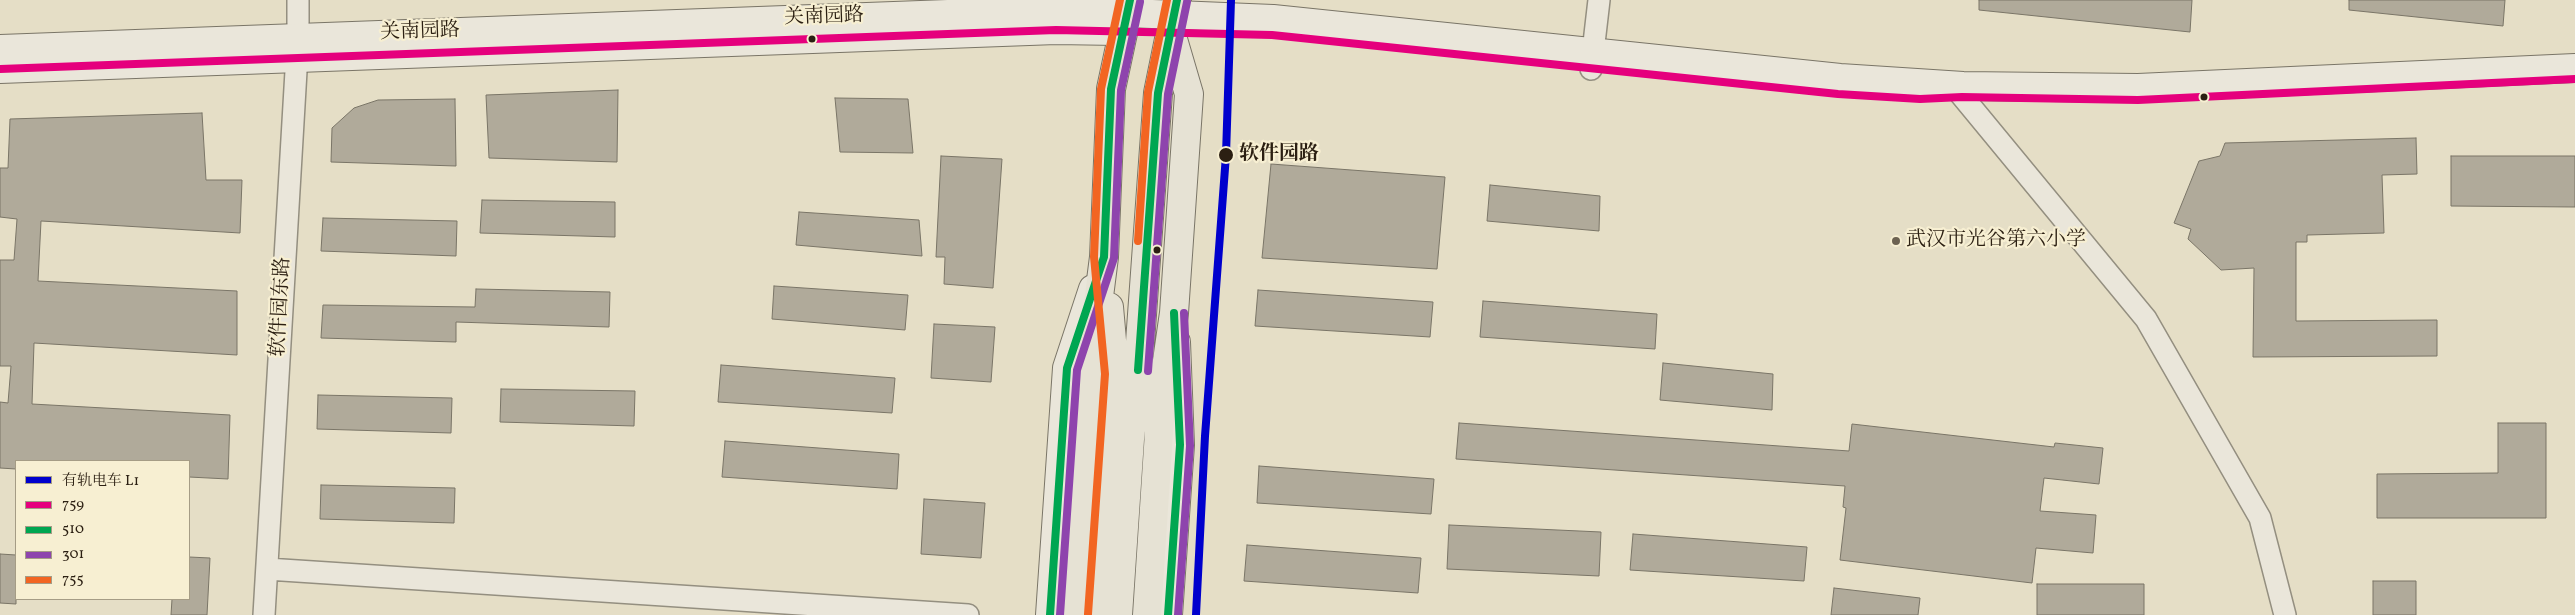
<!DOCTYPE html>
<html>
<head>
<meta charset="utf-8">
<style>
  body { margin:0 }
  #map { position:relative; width:2575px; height:615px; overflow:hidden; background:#e5dec6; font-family:Vollkorn,"Noto Serif SC",serif }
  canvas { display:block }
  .legend { position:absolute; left:15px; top:460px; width:175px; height:140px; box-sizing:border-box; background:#f7efd2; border:1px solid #a59c85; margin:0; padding:6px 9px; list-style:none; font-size:15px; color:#2b1f12 }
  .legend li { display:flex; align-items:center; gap:10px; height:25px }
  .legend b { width:25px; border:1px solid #a59c85 }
</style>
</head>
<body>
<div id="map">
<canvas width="2575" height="615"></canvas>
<ul class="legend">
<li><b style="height:6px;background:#0000cd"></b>有轨电车 L1</li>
<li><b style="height:6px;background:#e5007d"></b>759</li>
<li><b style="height:6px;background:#00a651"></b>510</li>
<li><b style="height:6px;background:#8e44ad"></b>301</li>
<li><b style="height:6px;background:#f26522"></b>755</li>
</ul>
</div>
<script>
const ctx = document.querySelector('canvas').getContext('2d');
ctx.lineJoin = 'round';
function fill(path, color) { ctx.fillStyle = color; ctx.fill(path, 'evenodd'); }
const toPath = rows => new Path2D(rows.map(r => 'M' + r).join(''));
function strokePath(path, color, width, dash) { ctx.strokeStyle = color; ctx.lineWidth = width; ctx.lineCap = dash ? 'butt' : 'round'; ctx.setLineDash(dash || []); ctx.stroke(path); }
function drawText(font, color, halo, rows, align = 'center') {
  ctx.font = font + ' Vollkorn,"Noto Serif SC",serif'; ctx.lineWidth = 4.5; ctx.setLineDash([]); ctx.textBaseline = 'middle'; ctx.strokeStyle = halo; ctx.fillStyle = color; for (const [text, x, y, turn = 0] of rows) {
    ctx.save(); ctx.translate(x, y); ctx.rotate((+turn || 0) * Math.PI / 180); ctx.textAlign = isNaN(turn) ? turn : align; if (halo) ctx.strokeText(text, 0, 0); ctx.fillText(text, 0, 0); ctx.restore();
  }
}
const building = toPath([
  [1979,0,2192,0,2190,32,1979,10,1979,0],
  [2349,0,2505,0,2503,26,2349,10,2349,0],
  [618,90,617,162,489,158,486,95,618,90],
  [835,98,908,99,913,153,840,152,835,98],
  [455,99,456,166,331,162,332,128,354,108,378,100,455,99],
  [202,113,206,180,242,180,240,233,41,221,38,281,237,291,237,355,34,343,32,404,230,415,228,479,189,477,189,461,16,461,16,469,0,468,0,402,8,403,11,366,0,366,0,260,14,260,17,219,0,217,0,168,8,168,10,119,202,113],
  [2416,138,2417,174,2382,175,2384,233,2307,235,2307,242,2296,242,2296,321,2437,320,2437,356,2253,357,2254,268,2221,270,2188,239,2191,229,2174,223,2199,161,2220,156,2225,143,2416,138],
  [941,156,1002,159,993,288,944,284,945,257,936,257,941,156],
  [2451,156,2575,156,2575,207,2451,206,2451,156],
  [1271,164,1445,177,1437,269,1262,258,1271,164],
  [1490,185,1600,196,1599,231,1487,221,1490,185],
  [482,200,615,202,615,237,480,233,482,200],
  [799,212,919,220,922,256,796,245,799,212],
  [323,218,457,221,456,256,321,251,323,218],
  [774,286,908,295,905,330,772,319,774,286],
  [476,289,610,292,609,327,456,322,456,342,321,338,323,305,475,307,476,289],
  [1258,290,1433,302,1430,337,1255,326,1258,290],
  [1483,301,1657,314,1655,349,1480,337,1483,301],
  [934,324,995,327,991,382,931,378,934,324],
  [1663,363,1773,374,1772,410,1660,400,1663,363],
  [721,365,895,378,892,413,718,402,721,365],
  [501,389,635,391,634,426,500,422,501,389],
  [318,395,452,398,451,433,317,429,318,395],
  [1459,423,1849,451,1852,424,2054,447,2055,443,2103,448,2099,484,2044,478,2040,511,2096,515,2093,553,2036,548,2032,583,1840,560,1846,508,1843,507,1845,486,1456,459,1459,423],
  [2498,423,2546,423,2546,518,2377,518,2377,474,2498,473,2498,423],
  [725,441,899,454,897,489,722,477,725,441],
  [1259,466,1434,479,1431,514,1257,503,1259,466],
  [321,485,455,488,454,523,320,519,321,485],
  [924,499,985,503,981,558,921,554,924,499],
  [1449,525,1601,532,1599,576,1447,569,1449,525],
  [1633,534,1807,547,1804,581,1630,570,1633,534],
  [1247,545,1421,558,1418,593,1244,581,1247,545],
  [0,554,16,555,16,604,0,603,0,554],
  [189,557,210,558,207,615,171,615,172,599,189,599,189,557],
  [2373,581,2416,581,2416,615,2373,615,2373,581],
  [2037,584,2144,584,2144,615,2037,615,2037,584],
  [1834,588,1920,598,1918,615,1831,615,1834,588]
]);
fill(building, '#b0aa9a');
strokePath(building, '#7a7567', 1);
const minor = toPath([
  [1591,69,1599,0],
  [1953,85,2146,319,2260,518,2285,615],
  [267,569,968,615],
  [264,615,298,37,298,0]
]);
const secondary = toPath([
  [0,49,1056,10,1273,19,1840,78,1963,86,2138,88,2575,68],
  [0,69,1056,30,1118,31],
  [1050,615,1067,368,1093,289],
  [1168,615,1180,445,1176,342]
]);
const primary = toPath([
  [1072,615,1089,375,1104,257,1111,89,1130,0],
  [1098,615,1115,374,1109,307],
  [1118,615,1130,439,1138,370,1158,93,1177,0],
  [1147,615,1161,402,1174,313,1189,94,1172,36]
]);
strokePath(minor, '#948f80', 24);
strokePath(secondary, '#7a7567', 30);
strokePath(primary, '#7a7567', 30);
strokePath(minor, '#eae6da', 21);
strokePath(secondary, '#eae6da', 28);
strokePath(primary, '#e6e2d4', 28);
strokePath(toPath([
  [0,69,1056,30,1272,35,1838,94,1920,99,1962,97,2138,100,2575,79]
]), '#e5007d', 8);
strokePath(toPath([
  [1138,370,1158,93,1177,0],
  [1050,615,1067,368,1104,257,1111,89,1130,0],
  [1168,615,1180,445,1174,313]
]), '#00a651', 8);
strokePath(toPath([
  [1148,371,1168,94,1187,2],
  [1060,615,1077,370,1114,258,1121,90,1140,2],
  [1178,615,1190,446,1184,313]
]), '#8e44ad', 8);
strokePath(toPath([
  [1138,241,1148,92,1167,0],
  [1088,614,1105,374,1094,257,1101,89,1120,0]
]), '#f26522', 8);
strokePath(toPath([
  [1196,615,1205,436,1226,155,1231,0]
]), '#0000cd', 8);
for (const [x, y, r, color] of [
  [812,39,4.5,"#2b1f12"],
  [2204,97,4.5,"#2b1f12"],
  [1226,155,8,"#2b1f12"],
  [1896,241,5,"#6c6251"],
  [1157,250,4.5,"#2b1f12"]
]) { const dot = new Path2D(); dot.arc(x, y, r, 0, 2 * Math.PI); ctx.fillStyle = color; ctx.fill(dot); strokePath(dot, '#f7efd2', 2); }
drawText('20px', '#2b1f12', '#f7efd2', [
  ["关南园路",824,18,-2],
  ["关南园路",420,33,-2],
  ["软件园东路",282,307,-87]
]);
drawText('bold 20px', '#2b1f12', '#f7efd2', [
  ["软件园路",1239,155]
], 'left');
drawText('20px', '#2b1f12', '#f7efd2', [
  ["武汉市光谷第六小学",1906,241]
], 'left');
</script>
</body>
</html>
